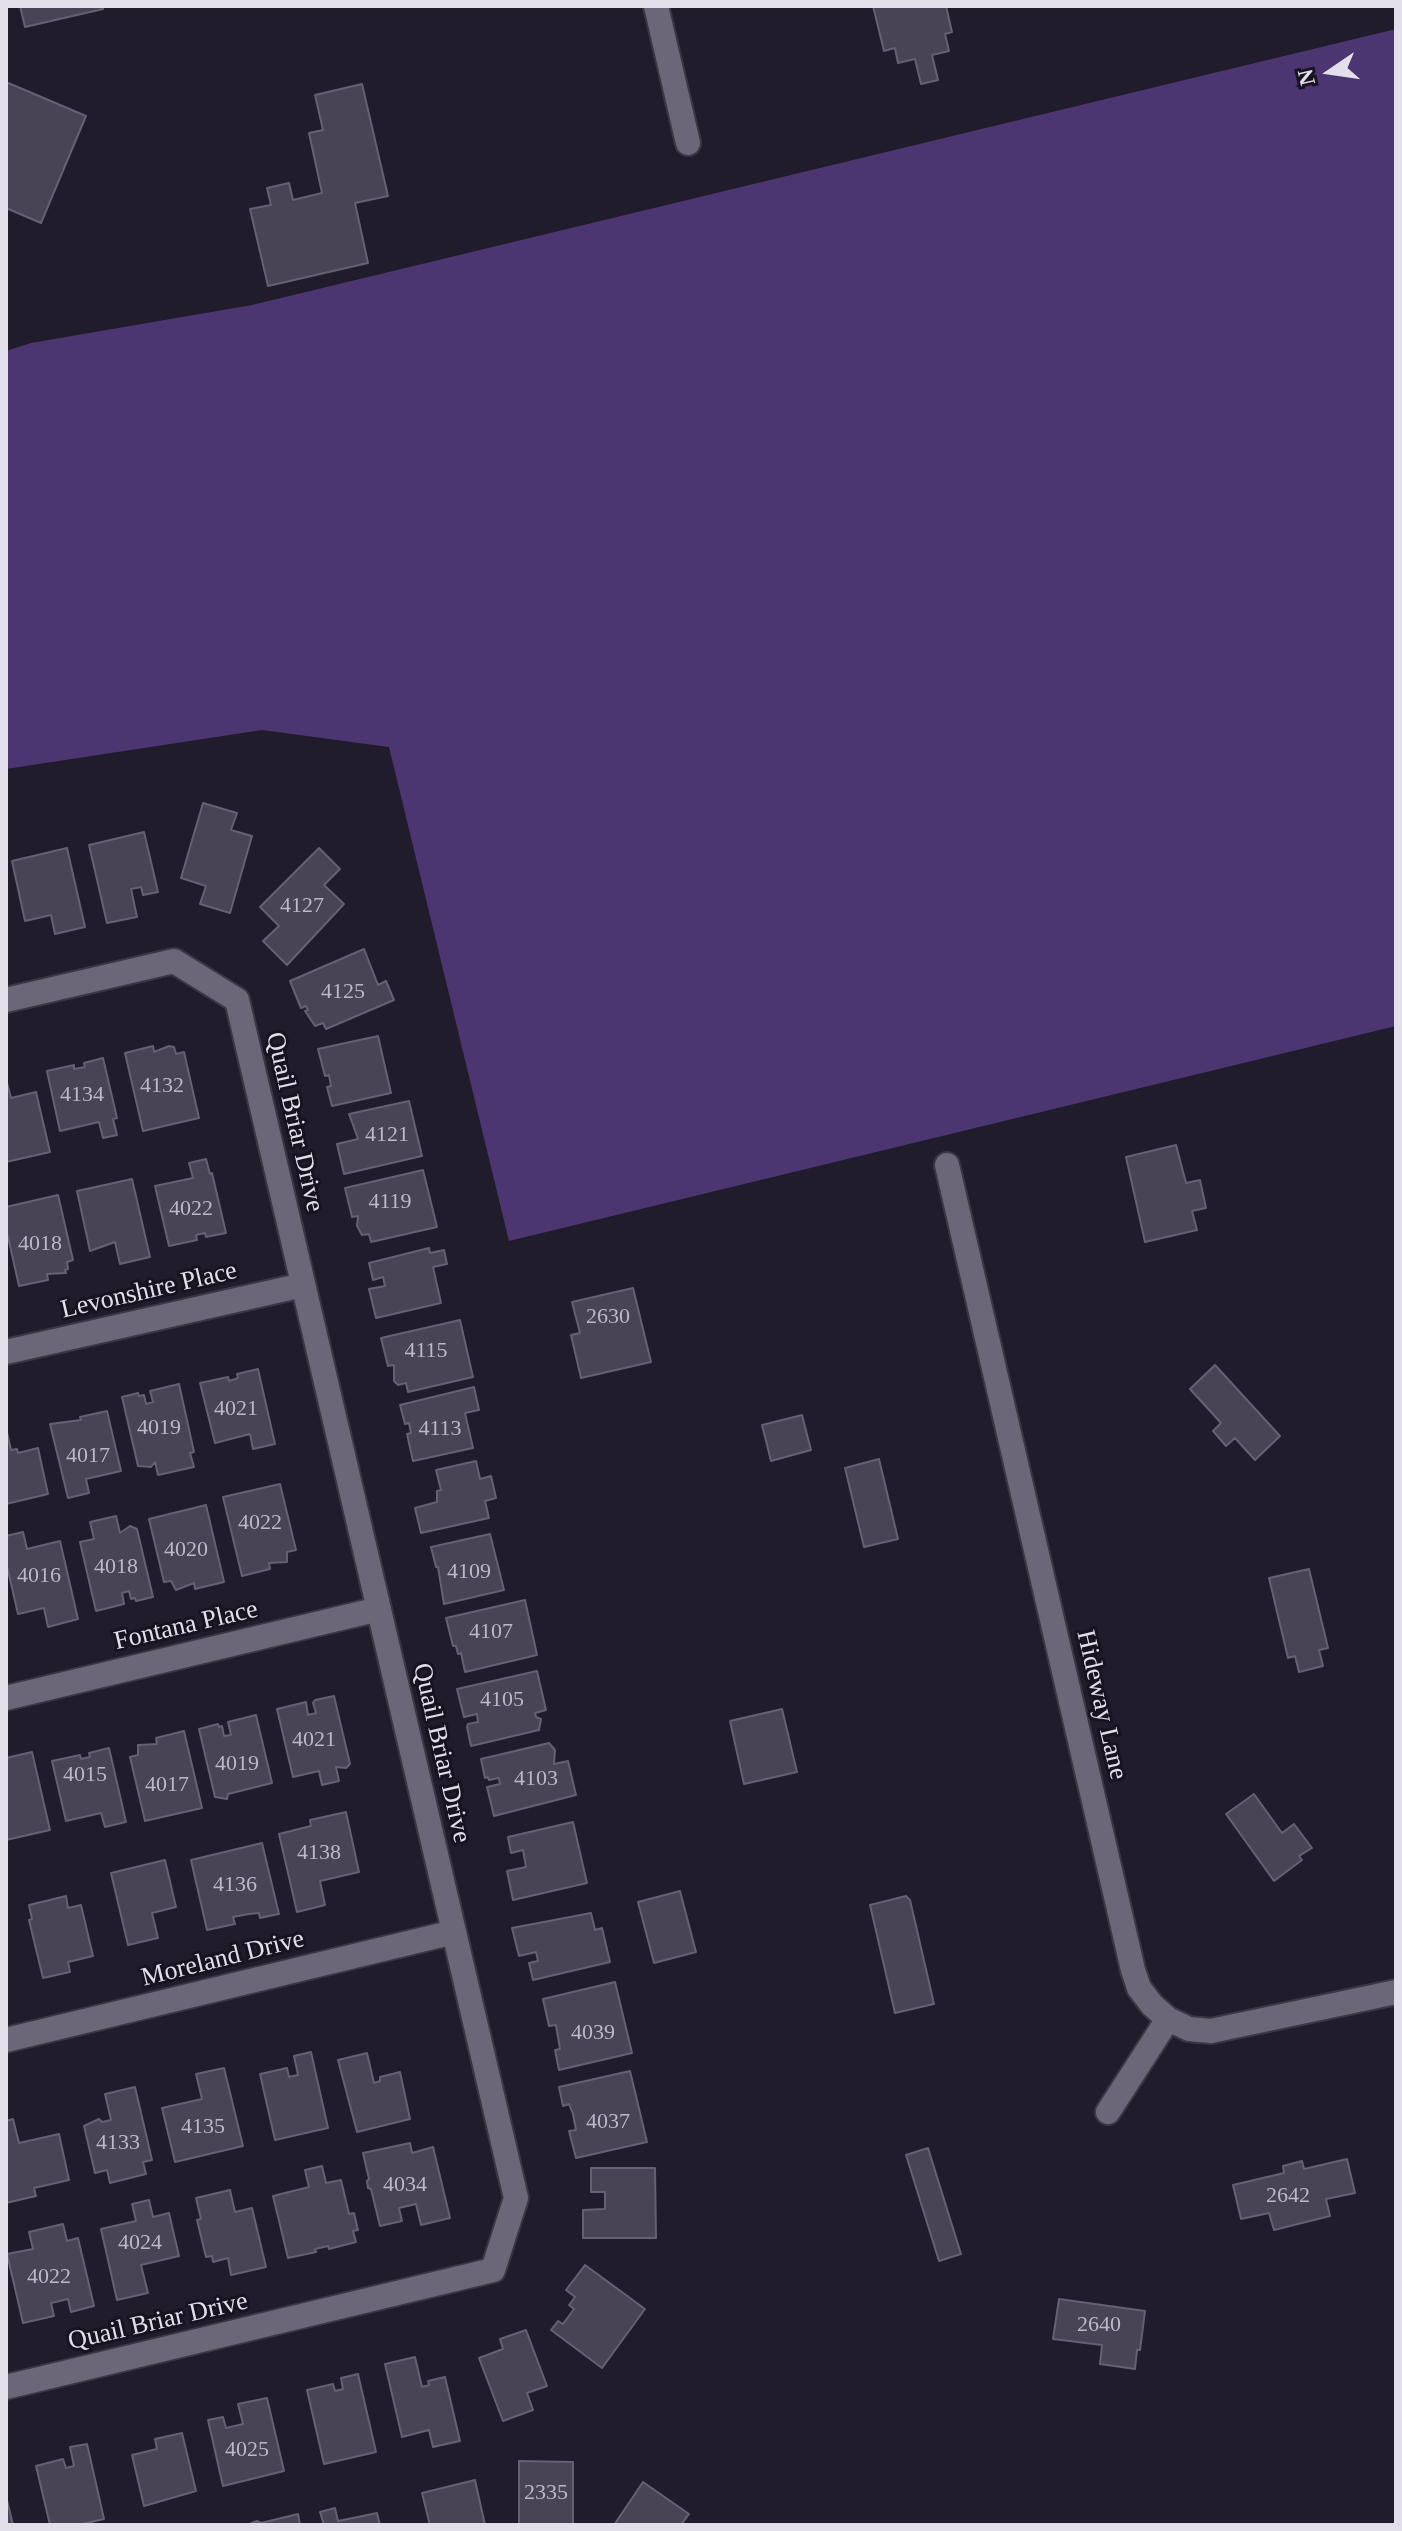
<!DOCTYPE html>
<html>
<head>
<meta charset="utf-8">
<style>
  body { margin:0 }
  #map { position:relative; width:1402px; height:2531px; overflow:hidden; background:#211c2b; font-family:"Times New Roman",serif }
  canvas { display:block }
  .frame { position:absolute; inset:0; border:8px solid #e2dfea; pointer-events:none }
  .north { position:absolute; left:1290px; top:32px; width:80px; height:80px; -webkit-text-stroke:6px #171321; paint-order:stroke; rotate:257deg; font-size:22px; font-weight:700; line-height:32px; text-align:center; color:#e2dfea }
  .north::after { content:''; display:block; margin:auto; width:28px; height:36px; background:#e2dfea; clip-path:polygon(50% 0,100% 100%,50% 72%,0 100%) }
</style>
</head>
<body>
<div id="map">
<canvas width="1402" height="2531"></canvas>
<div class="frame"></div>
<div class="north">N</div>
</div>
<script>
const ctx = document.querySelector('canvas').getContext('2d');
ctx.lineJoin = 'round';
function fill(path, color) { ctx.fillStyle = color; ctx.fill(path, 'evenodd'); }
const toPath = rows => new Path2D(rows.map(r => 'M' + r).join(''));
function strokePath(path, color, width, dash) { ctx.strokeStyle = color; ctx.lineWidth = width; ctx.lineCap = dash ? 'butt' : 'round'; ctx.setLineDash(dash || []); ctx.stroke(path); }
function drawText(font, color, halo, rows, align = 'center') {
  ctx.font = font + ' "Times New Roman",serif'; ctx.lineWidth = 6; ctx.setLineDash([]); ctx.textBaseline = 'middle'; ctx.strokeStyle = halo; ctx.fillStyle = color; for (const [text, x, y, turn = 0] of rows) {
    ctx.save(); ctx.translate(x, y); ctx.rotate((+turn || 0) * Math.PI / 180); ctx.textAlign = isNaN(turn) ? turn : align; if (halo) ctx.strokeText(text, 0, 0); ctx.fillText(text, 0, 0); ctx.restore();
  }
}
fill(toPath([
  [1396,29,1396,1026,509,1241,389,747,262,730,6,769,6,351,31,343,252,305]
]), '#4b3672');
const building = toPath([
  [20,6,102,6,103,9,25,27,20,6],
  [873,6,946,6,952,32,945,34,949,51,932,55,938,80,921,84,915,59,898,63,895,48,884,51,873,6],
  [6,82,86,116,41,223,6,208,6,82],
  [362,84,388,196,355,203,368,263,268,286,250,209,271,205,267,188,289,183,293,200,322,193,309,133,323,130,315,95,362,84],
  [203,803,237,813,231,830,252,836,230,913,200,904,206,886,181,878,203,803],
  [144,832,158,892,143,895,141,887,131,889,137,917,107,923,89,845,144,832],
  [67,848,85,927,55,934,51,915,25,921,12,861,67,848],
  [319,848,340,869,324,885,344,904,287,965,263,941,279,926,260,907,319,848],
  [364,949,378,985,386,981,394,1000,326,1029,323,1023,315,1026,305,1011,308,1010,306,1006,301,1008,290,981,364,949],
  [378,1036,391,1093,332,1106,327,1087,331,1086,329,1075,325,1076,318,1049,378,1036],
  [153,1046,154,1052,169,1046,174,1047,176,1054,184,1052,199,1118,143,1131,125,1053,153,1046],
  [103,1058,117,1118,113,1119,117,1135,103,1138,99,1122,60,1131,47,1071,74,1065,74,1069,85,1067,84,1063,103,1058],
  [6,1079,11,1098,36,1092,50,1152,6,1162,6,1079],
  [409,1101,422,1156,344,1174,337,1144,358,1139,349,1114,409,1101],
  [1176,1145,1186,1183,1200,1180,1206,1208,1192,1211,1197,1230,1145,1242,1126,1157,1176,1145],
  [206,1159,210,1174,212,1173,226,1233,206,1237,205,1233,196,1235,197,1240,169,1246,155,1186,193,1178,189,1163,206,1159],
  [423,1170,437,1227,371,1242,369,1234,362,1235,357,1226,358,1216,352,1217,345,1188,423,1170],
  [132,1179,150,1257,120,1264,115,1242,90,1251,77,1191,132,1179],
  [58,1195,73,1260,67,1262,68,1269,65,1270,66,1273,47,1274,48,1280,19,1286,6,1228,6,1207,58,1195],
  [429,1248,430,1253,444,1250,447,1264,433,1267,441,1303,376,1318,369,1289,385,1286,383,1277,373,1280,369,1263,429,1248],
  [633,1288,651,1362,581,1378,571,1335,580,1333,572,1302,633,1288],
  [460,1320,473,1377,408,1392,406,1383,398,1385,394,1381,394,1365,388,1366,381,1338,460,1320],
  [1215,1365,1280,1436,1255,1460,1235,1438,1226,1446,1213,1431,1221,1423,1190,1389,1215,1365],
  [258,1369,275,1444,253,1449,250,1434,215,1443,200,1383,228,1377,229,1381,238,1378,237,1374,258,1369],
  [179,1384,194,1452,190,1453,194,1467,158,1475,155,1462,151,1467,138,1466,122,1397,138,1393,139,1396,144,1395,146,1404,153,1402,150,1391,179,1384],
  [474,1387,479,1410,465,1413,473,1448,413,1461,407,1434,411,1433,409,1423,405,1424,400,1405,474,1387],
  [107,1411,121,1471,86,1479,89,1493,68,1498,50,1424,81,1420,80,1417,107,1411],
  [802,1415,811,1450,771,1461,762,1425,802,1415],
  [6,1428,11,1450,17,1449,18,1453,38,1448,48,1494,6,1504,6,1428],
  [879,1459,898,1539,864,1547,845,1468,879,1459],
  [476,1461,480,1479,491,1476,496,1498,485,1501,489,1518,421,1533,415,1508,437,1502,437,1491,441,1490,436,1470,476,1461],
  [280,1484,296,1550,287,1552,287,1562,269,1563,270,1569,242,1576,223,1497,280,1484],
  [206,1505,224,1582,195,1589,194,1583,176,1590,171,1581,164,1582,149,1519,206,1505],
  [116,1516,120,1533,130,1526,137,1529,153,1597,136,1601,135,1598,131,1599,129,1591,122,1593,124,1604,96,1611,80,1542,94,1539,90,1522,116,1516],
  [23,1532,27,1549,60,1541,78,1619,48,1627,44,1608,18,1614,6,1562,6,1536,23,1532],
  [490,1534,504,1590,444,1604,438,1567,436,1567,431,1547,490,1534],
  [1309,1569,1328,1648,1319,1650,1323,1666,1299,1672,1295,1656,1288,1658,1269,1578,1309,1569],
  [525,1600,537,1655,465,1672,461,1653,458,1654,456,1646,453,1646,446,1618,525,1600],
  [537,1671,546,1710,535,1713,536,1717,541,1719,539,1730,471,1746,467,1727,468,1724,478,1722,477,1714,464,1717,457,1689,537,1671],
  [334,1696,350,1764,346,1768,336,1767,339,1781,322,1785,319,1771,293,1777,277,1709,306,1702,308,1715,316,1713,313,1703,315,1700,334,1696],
  [782,1709,797,1772,744,1784,730,1721,782,1709],
  [256,1715,272,1783,228,1794,227,1799,215,1797,199,1729,218,1724,219,1727,222,1726,224,1736,231,1735,228,1722,256,1715],
  [184,1731,202,1808,145,1821,130,1757,138,1755,138,1745,157,1744,156,1738,184,1731],
  [549,1743,555,1750,554,1764,568,1761,576,1795,494,1816,487,1787,500,1784,499,1778,489,1780,488,1777,485,1778,481,1759,549,1743],
  [109,1748,126,1822,105,1827,101,1813,66,1821,52,1761,80,1755,81,1759,90,1757,89,1753,109,1748],
  [32,1752,50,1830,6,1840,6,1758,32,1752],
  [1254,1794,1282,1833,1294,1824,1312,1848,1299,1856,1302,1860,1274,1881,1226,1814,1254,1794],
  [346,1812,359,1872,320,1881,325,1905,297,1912,279,1834,311,1826,310,1820,346,1812],
  [573,1822,587,1883,513,1900,507,1871,526,1867,523,1850,511,1853,508,1837,573,1822],
  [262,1843,279,1914,260,1918,259,1913,249,1914,233,1917,235,1924,207,1930,191,1860,262,1843],
  [165,1860,176,1907,152,1913,158,1938,128,1945,111,1873,165,1860],
  [680,1891,696,1952,654,1963,638,1902,680,1891],
  [66,1896,68,1908,81,1905,93,1956,68,1962,70,1972,43,1978,29,1920,32,1919,29,1905,66,1896],
  [906,1896,910,1900,934,2004,895,2013,870,1905,906,1896],
  [591,1913,595,1930,602,1928,610,1962,533,1980,529,1963,538,1961,536,1952,519,1956,512,1928,591,1913],
  [615,1982,632,2053,559,2070,555,2050,560,2049,556,2025,549,2026,543,1999,615,1982],
  [311,2052,328,2128,275,2140,260,2074,287,2068,289,2077,298,2075,294,2056,311,2052],
  [367,2053,374,2083,380,2081,380,2077,400,2072,410,2119,357,2132,338,2060,367,2053],
  [224,2068,243,2146,175,2162,162,2108,202,2099,196,2074,224,2068],
  [630,2071,647,2142,576,2158,569,2131,576,2130,573,2114,569,2104,563,2106,559,2087,630,2071],
  [135,2087,152,2160,143,2162,146,2174,110,2183,107,2170,95,2173,84,2126,99,2119,102,2122,111,2120,105,2094,135,2087],
  [13,2119,19,2143,59,2134,69,2180,34,2188,36,2196,6,2203,6,2121,13,2119],
  [410,2143,412,2153,433,2147,450,2218,421,2225,416,2204,399,2208,402,2221,380,2226,371,2189,368,2188,367,2181,369,2179,363,2153,410,2143],
  [928,2148,961,2254,939,2261,906,2155,928,2148],
  [1347,2159,1355,2193,1326,2199,1330,2216,1274,2230,1269,2213,1241,2219,1233,2185,1284,2173,1283,2166,1302,2161,1304,2169,1347,2159],
  [322,2166,326,2183,341,2180,349,2214,354,2213,358,2230,353,2231,356,2242,329,2249,328,2246,315,2249,316,2252,288,2258,273,2196,309,2187,305,2170,322,2166],
  [591,2168,655,2168,656,2238,583,2238,583,2210,605,2209,605,2192,591,2192,591,2168],
  [230,2190,235,2212,252,2208,266,2267,231,2275,228,2258,213,2262,212,2256,206,2257,197,2220,201,2219,196,2198,230,2190],
  [149,2200,153,2217,169,2213,179,2256,141,2265,148,2293,117,2300,101,2229,136,2221,132,2204,149,2200],
  [63,2224,67,2241,78,2238,94,2306,71,2312,68,2299,51,2303,54,2316,23,2323,7,2254,33,2249,29,2232,63,2224],
  [585,2265,645,2309,602,2368,551,2330,558,2321,563,2324,574,2309,569,2305,575,2297,566,2290,585,2265],
  [1059,2299,1145,2311,1140,2350,1137,2350,1135,2369,1100,2364,1102,2345,1053,2339,1059,2299],
  [526,2330,547,2386,527,2393,533,2410,503,2421,479,2358,503,2349,500,2339,526,2330],
  [415,2357,422,2387,429,2385,428,2381,445,2377,460,2441,433,2447,429,2430,402,2437,385,2364,415,2357],
  [358,2374,376,2452,324,2464,307,2390,333,2384,335,2391,343,2389,341,2378,358,2374],
  [267,2398,284,2471,223,2486,208,2420,223,2417,226,2428,243,2424,238,2404,267,2398],
  [182,2433,196,2491,144,2506,132,2455,157,2449,155,2439,182,2433],
  [87,2444,104,2519,78,2525,50,2525,36,2466,63,2459,66,2468,74,2466,70,2447,87,2444],
  [519,2461,573,2462,573,2525,519,2525,519,2461],
  [475,2480,485,2525,430,2525,422,2493,475,2480],
  [643,2482,689,2514,681,2525,614,2525,643,2482],
  [6,2496,13,2525,6,2525,6,2496],
  [335,2508,338,2521,377,2513,380,2525,324,2525,320,2512,335,2508],
  [298,2514,300,2525,247,2525,257,2521,261,2523,298,2514]
]);
fill(building, '#484355');
strokePath(building, '#656072', 2);
const minor = toPath([
  [656,6,688,143],
  [6,1000,174,961,237,1000,516,2198,493,2270,6,2387],
  [947,1165,1133,1970,1139,1988,1152,2005,1168,2019,1189,2029,1211,2031,1396,1992],
  [6,1352,303,1285],
  [6,1698,379,1609],
  [6,2040,454,1932],
  [1108,2112,1168,2019]
]);
strokePath(minor, '#3a3642', 28);
strokePath(minor, '#6b6678', 24);
drawText('22px', '#bcb8c5', null, [
  ["4127",302,906],
  ["4125",343,992],
  ["4132",162,1086],
  ["4134",82,1095],
  ["4121",387,1135],
  ["4119",390,1202],
  ["4022",191,1209],
  ["4018",40,1244],
  ["2630",608,1317],
  ["4115",426,1351],
  ["4021",236,1409],
  ["4019",159,1428],
  ["4113",440,1429],
  ["4017",88,1456],
  ["4022",260,1523],
  ["4020",186,1550],
  ["4018",116,1567],
  ["4109",469,1572],
  ["4016",39,1576],
  ["4107",491,1632],
  ["4105",502,1700],
  ["4021",314,1740],
  ["4019",237,1764],
  ["4015",85,1775],
  ["4103",536,1779],
  ["4017",167,1785],
  ["4138",319,1853],
  ["4136",235,1885],
  ["4039",593,2033],
  ["4037",608,2122],
  ["4135",203,2127],
  ["4133",118,2143],
  ["4034",405,2185],
  ["2642",1288,2196],
  ["4024",140,2243],
  ["4022",49,2277],
  ["2640",1099,2325],
  ["4025",247,2450],
  ["2335",546,2493]
]);
drawText('26px', '#e2dfea', '#171321', [
  ["Quail Briar Drive",294,1122,77],
  ["Levonshire Place",149,1291,-13],
  ["Fontana Place",186,1626,-13],
  ["Hideway Lane",1101,1705,77],
  ["Quail Briar Drive",441,1753,77],
  ["Moreland Drive",223,1959,-14],
  ["Quail Briar Drive",158,2322,-13]
]);
</script>
</body>
</html>
